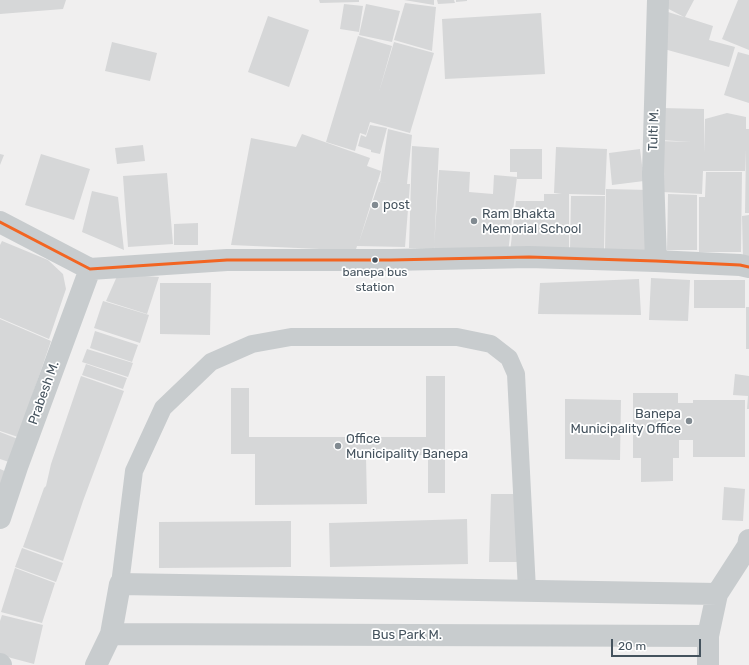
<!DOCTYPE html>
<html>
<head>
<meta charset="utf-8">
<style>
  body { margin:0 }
  #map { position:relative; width:749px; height:665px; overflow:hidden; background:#f0efef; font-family:Rubik,sans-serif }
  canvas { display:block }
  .scale { position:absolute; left:611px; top:639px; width:90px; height:18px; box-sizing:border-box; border:2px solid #45535e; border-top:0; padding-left:5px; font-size:12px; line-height:14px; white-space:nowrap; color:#45535e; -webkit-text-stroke:3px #fff; paint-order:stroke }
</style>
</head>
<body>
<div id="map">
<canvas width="749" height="665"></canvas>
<div class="scale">20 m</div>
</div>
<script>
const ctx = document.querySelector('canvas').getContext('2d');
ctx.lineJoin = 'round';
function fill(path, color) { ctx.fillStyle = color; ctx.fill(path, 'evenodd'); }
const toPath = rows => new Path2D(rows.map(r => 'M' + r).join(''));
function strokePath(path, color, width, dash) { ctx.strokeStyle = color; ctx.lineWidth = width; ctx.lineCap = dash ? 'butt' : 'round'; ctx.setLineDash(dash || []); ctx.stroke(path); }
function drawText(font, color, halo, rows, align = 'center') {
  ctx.font = font + ' Rubik,sans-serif'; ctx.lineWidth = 3.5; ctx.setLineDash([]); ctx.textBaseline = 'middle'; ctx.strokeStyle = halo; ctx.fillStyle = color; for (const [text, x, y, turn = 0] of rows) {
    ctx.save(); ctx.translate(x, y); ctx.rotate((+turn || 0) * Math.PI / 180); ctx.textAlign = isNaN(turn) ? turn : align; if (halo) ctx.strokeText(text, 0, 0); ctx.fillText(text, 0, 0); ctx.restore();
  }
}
fill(toPath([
  [0,0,66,0,63,9,0,14],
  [319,0,359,0,359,2,320,3],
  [404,0,434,0,434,5],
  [437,0,454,0,455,3,438,4],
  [456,0,467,0,467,1,456,2],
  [662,0,694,0,685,17,713,26,709,40,735,47,729,67,664,49,668,12,684,17,661,5],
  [738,0,749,0,749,50,722,39],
  [405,3,436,7,432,51,394,40],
  [344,4,363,6,359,32,340,29],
  [366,4,400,11,392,42,359,35],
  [541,13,545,74,445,79,442,19],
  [268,16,309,30,289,87,248,72],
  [358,36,392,46,379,92,394,42,434,53,410,133,370,122,366,135,360,133,355,151,326,142],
  [112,42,157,53,150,81,105,71],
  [738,52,749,55,749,103,724,95],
  [662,108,704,109,704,153,705,119,727,113,746,117,746,129,749,129,749,213,745,213,746,150,745,171,703,171,702,194,662,192,663,168,673,168,662,168,659,141,691,142,661,140],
  [370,125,387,128,380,154,371,152,371,150,358,146,361,135,366,137],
  [388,129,412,135,407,184,410,184,405,247,357,246,354,256,320,249,231,245,251,138,296,147,302,134,370,158,367,166,381,171,359,242,379,182,389,183,380,182],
  [143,145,145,161,117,164,115,148],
  [412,146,439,148,434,249,409,248],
  [556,147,607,149,605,195,569,194,569,249,510,252,516,201,544,201,544,194,562,194,554,193],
  [510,149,542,149,542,179,517,179,517,172,510,172],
  [640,149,644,181,612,185,609,153],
  [0,154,4,155,0,165],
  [41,154,90,169,74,220,25,205],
  [439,170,470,172,469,192,493,194,494,175,517,177,508,253,434,248],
  [706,172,742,172,741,252,699,252,699,197,705,197],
  [167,173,173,244,128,247,123,176],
  [606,189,649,190,648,252,605,251],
  [92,191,118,197,124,250,82,232],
  [668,194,697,195,697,250,667,250],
  [571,196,605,196,604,250,570,249],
  [749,215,749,258,743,258,742,216],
  [198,223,198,245,174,245,174,224],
  [2,241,48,260,63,274,66,289,49,339,0,318,0,245],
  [118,274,159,277,147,314,106,301],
  [651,278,690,280,688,321,649,320],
  [639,279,641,315,538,314,540,283],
  [694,280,745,280,745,308,694,308],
  [160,283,211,283,210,335,160,334],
  [103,301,149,315,140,343,94,328],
  [746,307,749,307,749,349,746,349],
  [0,319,51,341,18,437,0,431],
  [95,331,138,345,132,362,90,348],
  [87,349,133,363,128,377,82,362],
  [86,364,127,378,123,389,82,375],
  [735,374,749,376,749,409,747,409,748,396,733,395],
  [81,376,124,391,83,501,63,561,23,547,44,488,46,486,51,464],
  [426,376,445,376,445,493,428,493,428,455,366,456,367,504,255,505,255,454,231,454,231,388,249,388,249,437,426,437],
  [633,393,678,393,678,403,693,403,693,400,745,400,745,457,693,457,693,440,679,440,679,458,673,458,673,481,641,482,641,458,633,458],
  [565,399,621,400,620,460,565,459],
  [0,432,18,439,9,462,0,459],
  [0,469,7,472,0,494],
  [724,487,745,489,743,521,722,520],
  [491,494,522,494,520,562,489,562],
  [467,519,468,564,330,567,329,523],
  [291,521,291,567,159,568,159,522],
  [22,548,63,563,56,582,15,567],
  [15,568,55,583,42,623,1,612],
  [2,615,43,625,34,664,0,655,0,621]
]), '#d6d7d8');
strokePath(toPath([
  [120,584,134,471,163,408,211,362,252,344,291,337,457,337,491,344,509,358,516,374,527,590]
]), '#c8ccce', 18);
strokePath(toPath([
  [0,222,90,269,227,260,391,260,529,257,656,261,740,265,749,267],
  [656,261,653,174,658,0],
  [0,518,17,467,90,269],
  [111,634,120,584,717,594],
  [708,636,717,594,748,546,749,540],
  [0,664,1,665],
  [96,665,111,634,708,636,708,665]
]), '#c8ccce', 22);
strokePath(toPath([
  [0,222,90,269,227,260,391,260,529,257,656,261,740,265,749,267]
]), '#f26522', 3);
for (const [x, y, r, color] of [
  [375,205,4,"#818a91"],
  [474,221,4,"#818a91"],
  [375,260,3.5,"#45535e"],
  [689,421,4,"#818a91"],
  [338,446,4,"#818a91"]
]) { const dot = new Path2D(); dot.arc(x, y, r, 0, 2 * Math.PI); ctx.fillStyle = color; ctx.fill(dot); strokePath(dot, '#fff', 1.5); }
drawText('12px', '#45535e', '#fff', [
  ["banepa bus",375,273],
  ["station",375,288]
]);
drawText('13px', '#45535e', '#fff', [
  ["Tulti M.",654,130,-88],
  ["Prabesh M.",44,393,-70],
  ["Bus Park M.",407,635]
]);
drawText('13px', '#45535e', '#fff', [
  ["post",383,205],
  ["Ram Bhakta",482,214],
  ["Memorial School",482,229],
  ["Banepa",681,414,"right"],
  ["Municipality Office",681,429,"right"],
  ["Office",346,439],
  ["Municipality Banepa",346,454]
], 'left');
</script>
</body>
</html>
